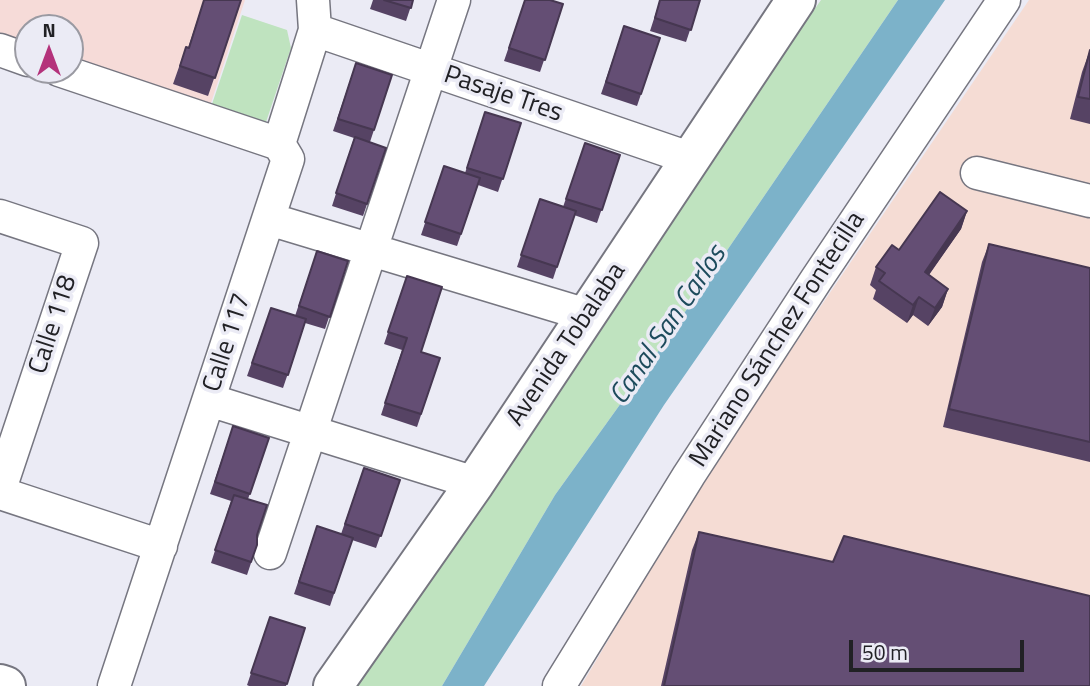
<!DOCTYPE html>
<html>
<head>
<meta charset="utf-8">
<style>
  body { margin:0 }
  #map { position:relative; width:1090px; height:686px; overflow:hidden; background:#ebebf5; font-family:"Titillium Web",sans-serif }
  canvas { display:block }
  .north { position:absolute; left:14px; top:14px; width:70px; height:70px; box-sizing:border-box; background:#ebebf5; border:2px solid #9a9aa2; border-radius:50%; rotate:0deg; font-size:19px; font-weight:700; line-height:28px; text-align:center; color:#212125 }
  .north::after { content:''; display:block; margin:auto; width:24px; height:32px; background:#b4327b; clip-path:polygon(50% 0,100% 100%,50% 72%,0 100%) }
  .scale { position:absolute; left:849px; top:640px; width:175px; height:32px; box-sizing:border-box; border:4px solid #212125; border-top:0; padding-left:9px; font-size:21px; line-height:24px; white-space:nowrap; color:#212125; -webkit-text-stroke:5px #ebebf5; paint-order:stroke }
</style>
</head>
<body>
<div id="map">
<canvas width="1090" height="686"></canvas>
<div class="north">N</div>
<div class="scale">50 m</div>
</div>
<script>
const ctx = document.querySelector('canvas').getContext('2d');
ctx.lineJoin = 'round';
function fill(path, color) { ctx.fillStyle = color; ctx.fill(path, 'evenodd'); }
const toPath = rows => new Path2D(rows.map(r => 'M' + r).join(''));
function strokePath(path, color, width, dash) { ctx.strokeStyle = color; ctx.lineWidth = width; ctx.lineCap = dash ? 'butt' : 'round'; ctx.setLineDash(dash || []); ctx.stroke(path); }
function drawText(font, color, halo, rows, align = 'center') {
  ctx.font = font + ' "Titillium Web",sans-serif'; ctx.lineWidth = 7; ctx.setLineDash([]); ctx.textBaseline = 'middle'; ctx.strokeStyle = halo; ctx.fillStyle = color; for (const [text, x, y, turn = 0] of rows) {
    ctx.save(); ctx.translate(x, y); ctx.rotate((+turn || 0) * Math.PI / 180); ctx.textAlign = isNaN(turn) ? turn : align; if (halo) ctx.strokeText(text, 0, 0); ctx.fillText(text, 0, 0); ctx.restore();
  }
}
fill(toPath([
  [1029,0,1090,0,1090,686,581,686,706,475]
]), '#f5dcd4');
fill(toPath([
  [0,0,245,0,208,112,70,66,70,28,28,28,28,52,0,43]
]), '#f6dbd8');
fill(toPath([
  [821,0,898,0,657,353,555,495,442,686,353,686,590,331],
  [242,15,287,30,291,48,264,128,210,110]
]), '#bfe3bf');
fill(toPath([
  [898,0,945,0,664,405,484,686,442,686,555,495,657,353]
]), '#7cb2c9');
const minor = toPath([
  [315,30,692,159],
  [0,50,28,60],
  [59,70,279,144],
  [977,173,1090,201],
  [0,216,82,243,0,489],
  [269,219,587,315],
  [209,400,475,483],
  [0,493,161,546],
  [270,553,454,0],
  [114,686,288,159,279,144,315,30,313,0],
  [559,686,689,475,816,280,1004,0]
]);
const major = toPath([
  [0,684,6,686],
  [333,686,475,483,796,0]
]);
strokePath(minor, '#767680', 35);
strokePath(major, '#767680', 42);
strokePath(minor, '#fff', 32);
strokePath(major, '#fff', 38);
fill(toPath([
  [204,0,241,0,208,96,173,84,186,47,188,48],
  [373,0,413,0,406,21,370,9],
  [525,0,563,4,540,72,504,61],
  [660,0,700,0,686,42,650,31],
  [624,26,660,38,637,106,601,94],
  [1090,50,1090,124,1070,119,1082,72],
  [356,63,392,75,370,142,386,148,363,216,332,206,354,138,333,131],
  [485,112,521,123,498,192,478,185,457,246,421,235,444,166,465,173],
  [585,143,620,155,597,223,574,215,553,279,517,267,540,199,563,207],
  [967,211,961,229,929,275,948,289,942,307,928,326,913,315,907,323,873,299,876,290,870,285,876,267,899,250],
  [989,244,1090,268,1090,462,943,427,982,262],
  [317,251,348,261,325,329,305,323,283,388,247,376,271,308,295,316],
  [407,276,421,352,440,358,417,427,381,415,402,350,384,344],
  [233,426,269,438,248,499,257,535,257,545,247,575,211,563,231,501,210,494],
  [364,468,400,480,376,548,352,540,330,606,294,594,317,526,341,534],
  [699,532,833,562,1090,686,661,686,692,550],
  [270,617,305,628,286,686,249,686,247,685]
]), '#564364');
fill(toPath([
  [967,211,961,229,918,290,925,272],
  [948,289,942,307,928,326,935,308],
  [919,297,913,315,907,323,913,305]
]), '#463751');
const building = toPath([
  [204,0,241,0,215,78,180,66,186,47,189,48,204,0],
  [384,0,413,0,411,8,384,0],
  [525,0,550,0,563,4,545,60,509,48,525,0],
  [660,0,700,0,691,30,655,18,660,0],
  [624,26,660,38,641,94,606,82,624,26],
  [1090,50,1090,99,1078,97,1090,50],
  [356,63,392,75,374,130,338,119,356,63],
  [485,112,521,123,503,179,467,168,485,112],
  [355,137,386,148,367,204,336,193,355,137],
  [585,143,620,155,602,210,566,199,585,143],
  [444,166,480,178,461,234,425,222,444,166],
  [940,192,967,211,925,272,948,289,935,308,919,297,913,305,879,281,885,273,876,267,892,245,899,250,940,192],
  [540,199,576,211,557,267,521,255,540,199],
  [989,244,1090,268,1090,442,949,409,989,244],
  [317,251,348,261,330,317,299,306,317,251],
  [407,276,442,287,421,352,440,358,421,414,385,403,407,338,388,332,407,276],
  [271,308,306,319,288,375,252,363,271,308],
  [233,426,269,438,250,494,215,482,233,426],
  [364,468,400,480,381,536,345,524,364,468],
  [234,495,267,505,257,535,257,545,251,562,215,550,234,495],
  [317,526,353,538,334,593,299,582,317,526],
  [699,532,833,562,844,536,1090,596,1090,686,664,686,699,532],
  [270,617,305,628,287,684,251,673,270,617]
]);
fill(building, '#644e74');
strokePath(building, '#463751', 2);
drawText('26px', '#212125', '#ebebf5', [
  ["Pasaje Tres",503,95,19],
  ["Calle 118",54,325,-72],
  ["Mariano Sánchez Fontecilla",778,340,-57],
  ["Calle 117",228,343,-72],
  ["Avenida Tobalaba",567,345,-56]
]);
drawText('italic 28px', '#1d4b5c', '#ebebf5', [
  ["Canal San Carlos",669,326,-56]
]);
</script>
</body>
</html>
